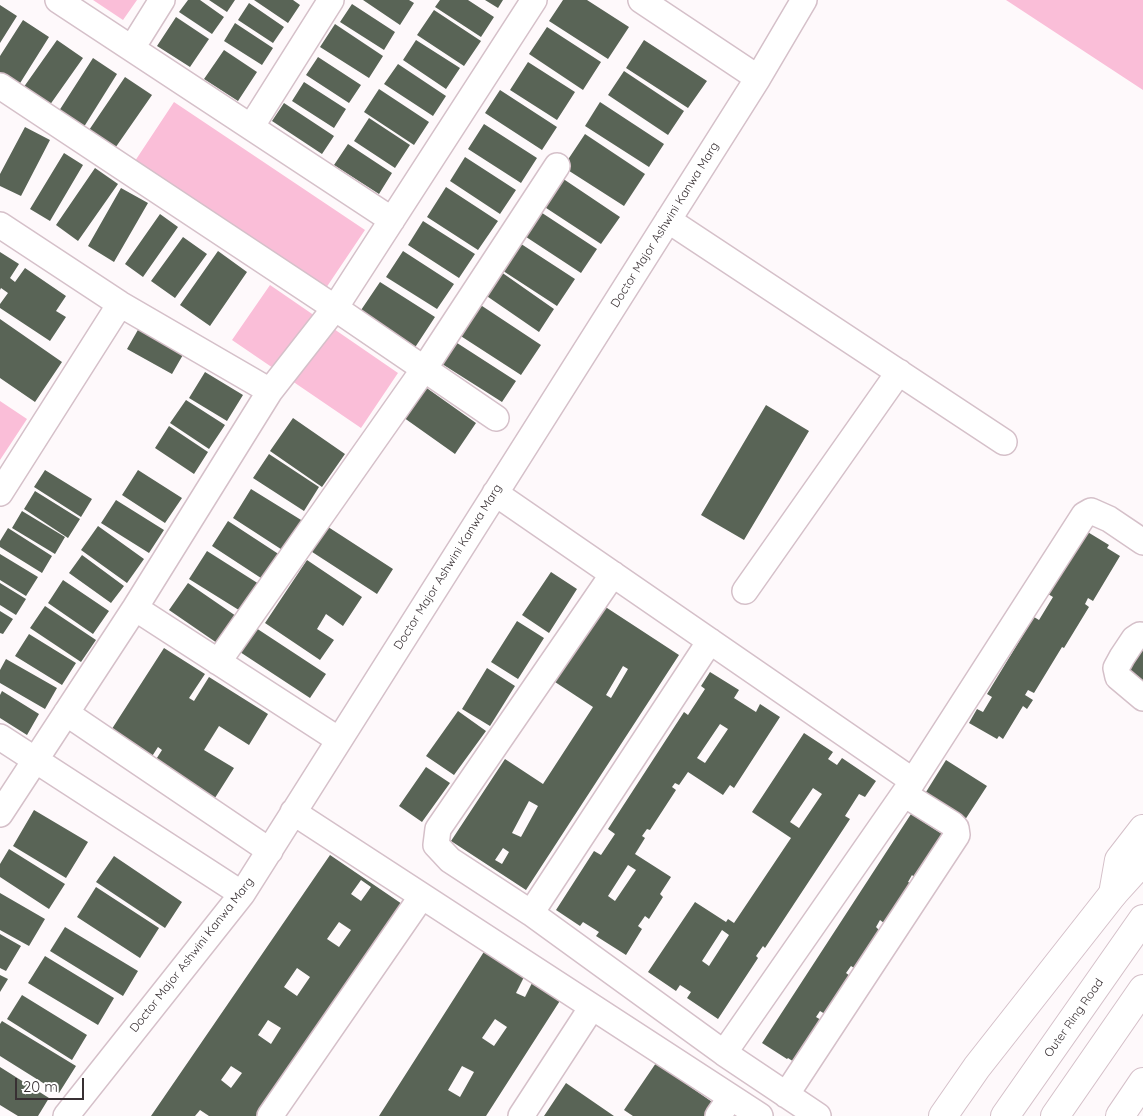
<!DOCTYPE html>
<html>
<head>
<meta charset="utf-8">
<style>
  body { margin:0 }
  #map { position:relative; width:1143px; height:1116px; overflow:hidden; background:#fef9fb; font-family:Quicksand,sans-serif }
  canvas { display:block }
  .scale { position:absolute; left:15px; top:1078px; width:69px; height:22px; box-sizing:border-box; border:2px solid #383033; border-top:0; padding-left:6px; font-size:15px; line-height:18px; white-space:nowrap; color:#383033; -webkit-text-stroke:4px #fff; paint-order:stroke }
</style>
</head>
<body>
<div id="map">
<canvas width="1143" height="1116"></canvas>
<div class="scale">20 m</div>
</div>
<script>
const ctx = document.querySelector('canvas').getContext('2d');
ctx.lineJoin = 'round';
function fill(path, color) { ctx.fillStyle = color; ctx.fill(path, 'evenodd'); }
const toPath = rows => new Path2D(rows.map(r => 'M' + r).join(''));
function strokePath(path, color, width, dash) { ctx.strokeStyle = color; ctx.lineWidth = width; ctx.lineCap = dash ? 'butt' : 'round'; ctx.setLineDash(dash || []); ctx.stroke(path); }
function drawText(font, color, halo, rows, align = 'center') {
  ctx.font = font + ' Quicksand,sans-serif'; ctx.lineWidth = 5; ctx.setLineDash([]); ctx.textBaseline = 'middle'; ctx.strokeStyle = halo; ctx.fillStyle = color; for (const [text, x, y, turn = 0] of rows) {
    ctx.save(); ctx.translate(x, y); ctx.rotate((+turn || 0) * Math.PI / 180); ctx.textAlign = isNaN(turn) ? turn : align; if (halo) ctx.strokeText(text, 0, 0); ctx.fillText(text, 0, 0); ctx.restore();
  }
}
fill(toPath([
  [93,0,137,0,123,20],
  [1006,0,1143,0,1143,90],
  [174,102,365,230,326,288,135,161],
  [270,285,398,373,361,428,232,340],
  [0,401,27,419,0,460]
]), '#fabed8');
fill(toPath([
  [188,0,200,0,224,17,212,34,179,12],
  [209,0,235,0,227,12],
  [254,0,293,0,300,5,288,23],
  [363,0,409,0,414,3,400,25],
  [440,0,468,0,494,17,481,37,435,7],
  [485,0,503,0,498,8],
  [563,0,587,0,629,27,608,59,549,21],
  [249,3,284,27,273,43,238,20],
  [352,4,395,32,384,50,340,22],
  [0,5,17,16,0,43],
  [434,10,481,41,464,66,417,35],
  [176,17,209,39,190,67,157,46],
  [23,20,49,37,17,88,0,77,0,56],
  [235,23,273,48,262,65,224,41],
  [335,24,383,56,369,78,320,47],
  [547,27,601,62,583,90,529,54],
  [57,40,83,58,47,109,21,91],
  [416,40,460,68,446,89,403,60],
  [644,40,707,81,688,108,626,68],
  [224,50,257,72,238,101,204,79],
  [318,57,361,85,349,103,306,75],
  [93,58,117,74,82,130,57,114],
  [528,62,575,92,557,120,510,90],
  [398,64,446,96,433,116,384,84],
  [624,71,684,111,668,135,608,95],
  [125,77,152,95,111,154,85,136],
  [304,82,346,109,334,128,292,101],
  [379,89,429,122,414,145,364,112],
  [500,90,557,127,542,150,485,113],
  [600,102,664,144,649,167,585,126],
  [284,103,334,136,322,154,272,121],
  [369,118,410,145,395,168,354,141],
  [484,124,537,158,521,183,468,149],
  [25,127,50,140,21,196,0,186,0,174],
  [585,134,645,174,624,206,563,167],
  [348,144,392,173,379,194,334,165],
  [64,153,83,165,50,221,30,209],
  [465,157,516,190,500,214,450,181],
  [95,168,118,184,78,241,56,225],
  [556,174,620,217,601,244,537,202],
  [446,187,498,221,478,250,427,217],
  [121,188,148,203,114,262,88,246],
  [533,207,597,249,581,273,517,231],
  [160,214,178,227,143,277,125,264],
  [423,221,475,254,459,278,408,245],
  [183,237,207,254,175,298,151,281],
  [512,238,575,279,557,306,494,265],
  [218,251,247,272,210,326,180,305],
  [403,251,454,284,437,309,386,277],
  [0,252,19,264,10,278,15,282,25,268,66,296,56,311,66,317,50,341,0,308,0,304,8,293,1,288,0,290],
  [494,267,554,309,539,332,478,290],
  [380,282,435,317,412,352,357,316],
  [473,300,541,345,521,375,453,331],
  [0,319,62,362,35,402,0,378],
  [139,328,184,353,172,374,127,349],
  [454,341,516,381,502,402,439,362],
  [205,372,243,395,227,421,189,398],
  [421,384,476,423,455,454,400,415],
  [186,400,225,425,209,449,170,423],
  [766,405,809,431,744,540,701,515],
  [293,418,345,454,322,487,270,451],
  [169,426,208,452,194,474,155,448],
  [269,454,319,487,304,511,253,478],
  [45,470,92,499,81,517,34,487],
  [138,470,182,498,165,523,122,495],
  [251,489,306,523,287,553,233,518],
  [35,491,80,519,68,538,24,509],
  [116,500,164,530,149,553,101,523],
  [22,511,65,537,55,554,12,528],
  [228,521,280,555,264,580,212,546],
  [322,523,393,569,377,594,306,548],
  [98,526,144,559,127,583,81,550],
  [8,528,52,556,42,573,0,547,0,541],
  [1086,531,1109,545,1107,548,1120,556,1093,601,1088,598,1085,604,1089,607,1064,648,1062,647,1034,693,1028,690,1025,695,1033,700,1027,709,1023,706,1003,739,999,736,997,739,969,723,977,709,983,712,992,697,987,694,1034,617,1039,620,1053,597,1048,594],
  [207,551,259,584,242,612,189,579],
  [0,554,38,577,26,596,0,580],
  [82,555,124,586,111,603,69,573],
  [307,560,362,597,343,626,326,614,317,629,334,640,320,660,265,623],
  [551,572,577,589,549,633,522,615],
  [63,580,109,611,93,634,48,603],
  [0,583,26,599,16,615,0,605],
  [188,583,236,616,217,643,169,610],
  [45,606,96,640,81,662,30,628],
  [604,606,679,655,526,890,451,841,505,759,543,784,593,707,555,682],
  [623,666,628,669,611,698,606,695],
  [529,801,538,806,521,837,512,833],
  [503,848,509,852,502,864,495,860],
  [0,611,13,619,3,634,0,633],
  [517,621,544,638,518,679,491,662],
  [256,628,326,674,310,698,240,652],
  [29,634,76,663,62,685,15,656],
  [1138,644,1143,648,1143,686,1121,671],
  [164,648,205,674,189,698,194,701,209,677,268,714,249,745,219,726,204,750,234,768,213,801,153,764,162,750,158,747,149,761,108,735],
  [6,659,57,688,45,709,0,683,0,670],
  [487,668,515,686,490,726,462,709],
  [710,672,739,690,734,698,756,712,760,704,780,717,734,788,730,785,723,795,688,772,679,785,675,783,672,787,676,790,650,830,647,829,642,836,645,838,635,854,671,877,660,894,663,897,649,919,645,916,638,926,642,929,626,955,596,936,599,932,583,922,580,926,556,910,594,851,601,855,615,834,608,829,684,712,688,715,705,689,701,686],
  [720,724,728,729,705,763,697,758],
  [628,865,636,870,615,901,608,896],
  [2,691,39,714,27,735,0,718,0,695],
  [458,711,486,731,454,775,426,756],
  [804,733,833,752,828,759,837,765,842,758,876,781,865,797,859,794,845,816,850,819,765,948,763,946,756,956,758,958,718,1019,687,998,691,992,680,985,676,991,648,972,695,902,726,922,728,919,734,923,791,838,752,812],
  [813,788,822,794,799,828,790,822],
  [722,930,729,935,709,966,702,961],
  [946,760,987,786,961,826,921,800],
  [426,767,450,783,422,822,399,806],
  [34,810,88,842,66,878,13,846],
  [911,814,942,834,914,877,912,875,908,882,910,883,884,923,880,920,876,927,879,930,854,968,851,966,846,973,850,976,825,1014,820,1011,816,1017,821,1020,794,1062,788,1058,787,1059,762,1043],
  [9,849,65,884,49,909,0,877,0,864],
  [330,855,405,906,262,1116,209,1116,200,1110,195,1116,151,1116],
  [361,880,371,887,361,901,351,894],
  [339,922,351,930,339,947,327,939],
  [297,968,310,977,297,996,284,987],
  [268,1020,281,1028,271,1044,258,1035],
  [231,1066,242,1073,231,1088,221,1080],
  [114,856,182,902,165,928,96,882],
  [96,887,159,928,140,958,77,917],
  [0,893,45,919,29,946,0,930],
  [65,927,138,971,123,996,50,951],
  [0,934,21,946,6,971,0,968],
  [487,947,563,996,486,1116,379,1116],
  [524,977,533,981,525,997,516,993],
  [495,1019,507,1027,494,1046,482,1038],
  [462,1066,474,1072,460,1097,448,1090],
  [45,956,114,998,98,1025,28,983],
  [0,975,8,979,0,992],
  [22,995,87,1035,72,1060,7,1019],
  [2,1021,76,1066,59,1093,0,1056,0,1024],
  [656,1063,715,1104,707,1116,633,1116,624,1110],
  [0,1067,49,1098,38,1116,18,1116,0,1105],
  [566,1083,614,1116,544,1116]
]), '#596456');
const minor = toPath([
  [58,0,392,220],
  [641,0,758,78],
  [132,48,162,0],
  [0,86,335,308,496,418],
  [251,127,331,0],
  [668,220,1004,442],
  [0,225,120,304,270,391],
  [0,493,120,304],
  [495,493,913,781],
  [613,574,438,829,436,845,450,860,531,913,724,1053,818,1116],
  [745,591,899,372],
  [135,608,339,740],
  [1143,636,1140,635,1134,639,1122,657,1116,668,1118,677,1143,698],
  [218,662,424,369,557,166],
  [66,713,270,851],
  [0,737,242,894],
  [293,812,760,1116],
  [0,814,135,608,270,391,335,308,534,0],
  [531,913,710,641],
  [724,1053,913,781,1084,515,1091,511,1109,519,1143,542],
  [786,1095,957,835,956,828,952,824,904,794],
  [66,1116,242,894,758,78,804,0],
  [270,1116,422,896],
  [521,1116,592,1007],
  [718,1116,731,1097]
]);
const major = toPath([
  [1113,894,1119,860,1143,829],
  [1005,1116,1143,919],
  [1055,1116,1143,989]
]);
const highway = toPath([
  [943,1116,977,1067,1113,894,1143,861],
  [1120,1116,1143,1082]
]);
strokePath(minor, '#d5c0c9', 28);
strokePath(major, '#d5c0c9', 30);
strokePath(highway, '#d5c0c9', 30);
strokePath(minor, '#fff', 25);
strokePath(major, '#fff', 28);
strokePath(highway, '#fff', 28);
drawText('12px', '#383033', '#fff', [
  ["Doctor Major Ashwini Kanwa Marg",665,225,-58],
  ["Doctor Major Ashwini Kanwa Marg",448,567,-58],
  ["Doctor Major Ashwini Kanwa Marg",192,955,-52],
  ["Outer Ring Road",1074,1018,-55]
]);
</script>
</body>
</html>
